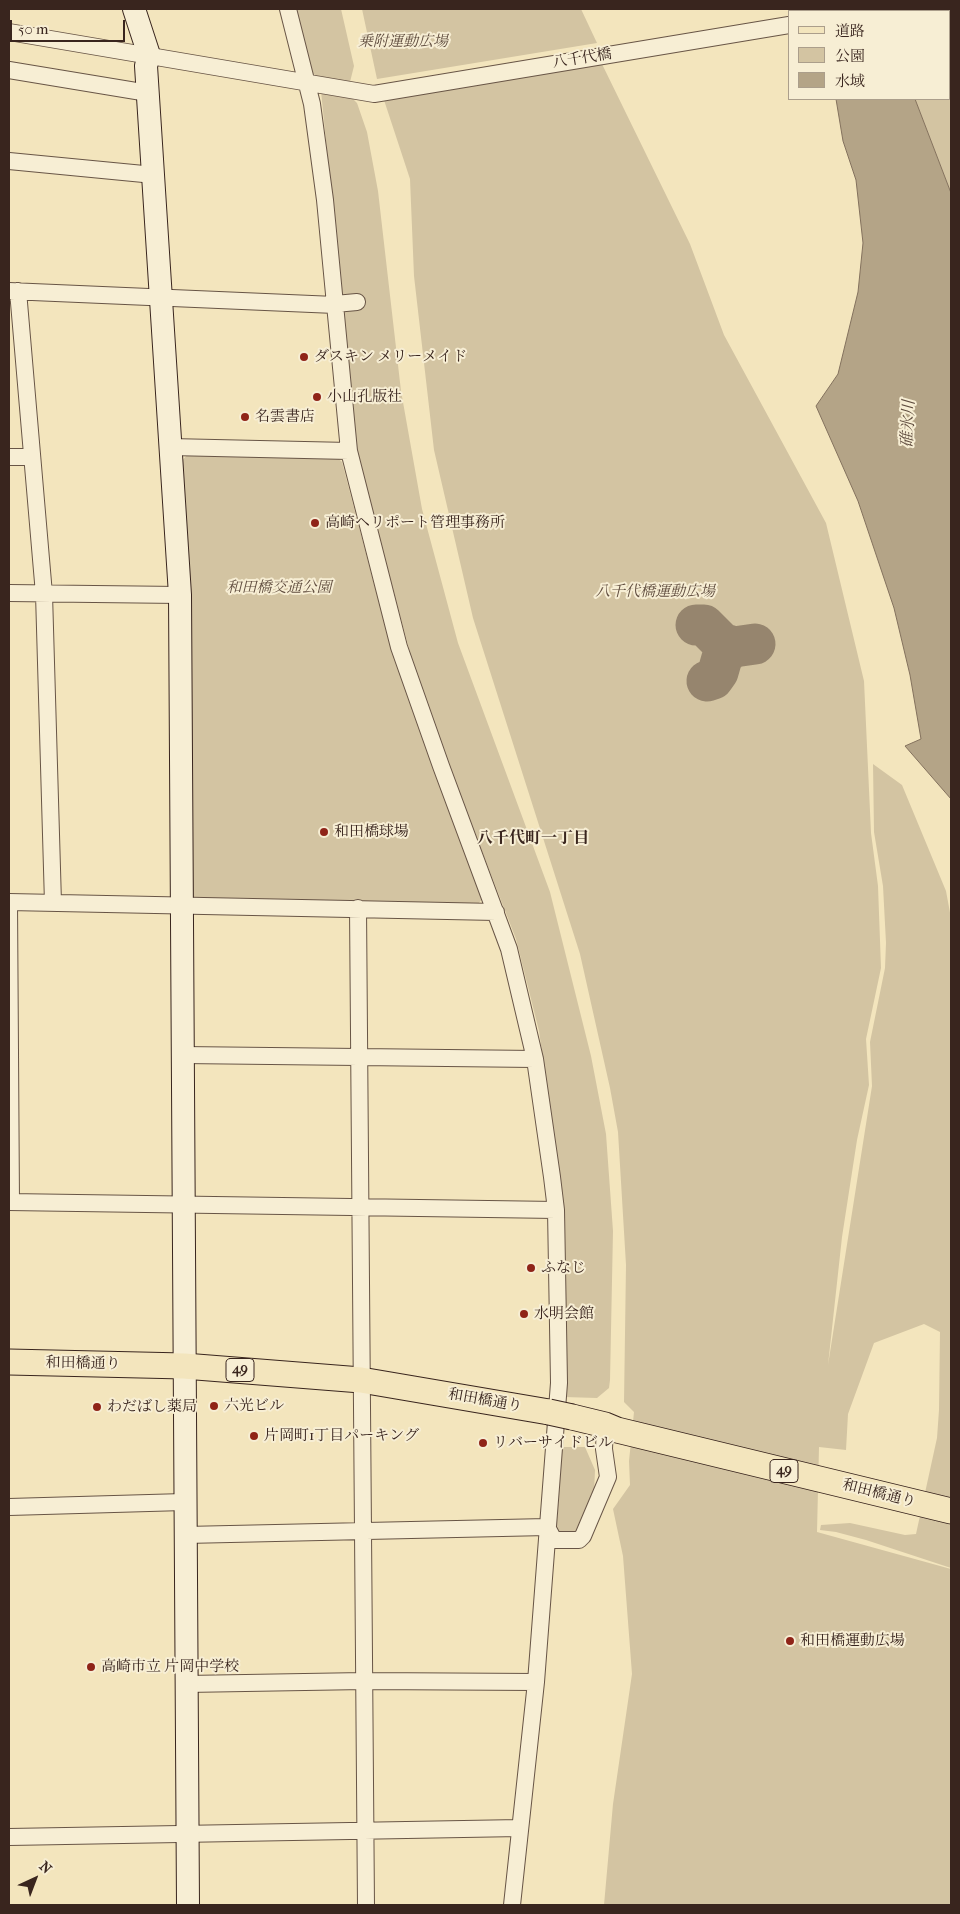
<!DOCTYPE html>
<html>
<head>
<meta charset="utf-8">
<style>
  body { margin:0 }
  #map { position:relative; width:960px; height:1914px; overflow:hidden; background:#f3e5bd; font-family:"IM FELL French Canon","Noto Serif JP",serif }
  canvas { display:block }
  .frame { position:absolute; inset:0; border:10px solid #39251e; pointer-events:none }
  .legend { position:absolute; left:788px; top:10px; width:162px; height:90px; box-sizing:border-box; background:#f7eed4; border:1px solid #ab9e8b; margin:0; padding:6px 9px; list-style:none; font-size:15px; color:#39251e }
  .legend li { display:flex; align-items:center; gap:10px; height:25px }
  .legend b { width:25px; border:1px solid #ab9e8b }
  .north { position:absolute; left:10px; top:1854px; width:50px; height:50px; -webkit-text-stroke:4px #f7eed4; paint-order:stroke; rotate:43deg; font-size:14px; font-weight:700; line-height:20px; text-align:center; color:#39251e }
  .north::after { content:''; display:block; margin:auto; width:18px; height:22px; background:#39251e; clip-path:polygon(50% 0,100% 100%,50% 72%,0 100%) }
  .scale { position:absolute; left:10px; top:20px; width:115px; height:22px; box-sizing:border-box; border:2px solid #39251e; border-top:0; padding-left:6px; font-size:15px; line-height:18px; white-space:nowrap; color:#39251e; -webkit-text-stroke:4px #f7eed4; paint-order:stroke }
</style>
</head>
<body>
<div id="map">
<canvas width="960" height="1914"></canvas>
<div class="frame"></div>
<ul class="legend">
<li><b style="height:6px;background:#f3e5bd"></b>道路</li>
<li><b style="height:14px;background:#d3c4a2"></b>公園</li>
<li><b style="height:14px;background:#b4a487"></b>水域</li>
</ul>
<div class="north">N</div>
<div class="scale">50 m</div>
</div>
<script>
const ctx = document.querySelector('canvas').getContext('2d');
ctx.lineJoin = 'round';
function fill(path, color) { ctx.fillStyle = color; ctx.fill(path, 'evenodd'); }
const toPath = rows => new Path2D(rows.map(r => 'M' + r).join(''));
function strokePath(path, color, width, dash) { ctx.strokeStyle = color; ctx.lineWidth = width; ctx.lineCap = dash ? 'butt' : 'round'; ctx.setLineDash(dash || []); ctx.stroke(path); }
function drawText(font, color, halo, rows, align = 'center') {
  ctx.font = font + ' "IM FELL French Canon","Noto Serif JP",serif'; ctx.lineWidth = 4; ctx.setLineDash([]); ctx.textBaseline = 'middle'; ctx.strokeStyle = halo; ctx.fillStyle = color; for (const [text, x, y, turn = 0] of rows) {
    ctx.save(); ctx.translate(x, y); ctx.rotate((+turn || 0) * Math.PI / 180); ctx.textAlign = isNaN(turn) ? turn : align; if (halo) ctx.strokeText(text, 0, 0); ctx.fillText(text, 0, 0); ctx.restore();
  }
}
fill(toPath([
  [295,9,341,9,354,66,350,82,316,76,312,73],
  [362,9,581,9,597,43,377,79],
  [872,9,951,9,951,193,915,99,949,99,949,11,873,11],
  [601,62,690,244,724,335,826,523,864,681,871,833,878,886,881,968,866,1039,869,1085,857,1140,842,1237,828,1365,872,1086,870,1042,885,968,886,943,883,886,874,832,873,764,902,785,946,891,951,918,951,1568,866,1540,836,1532,820,1530,821,1525,850,1523,905,1535,916,1534,937,1438,939,1410,940,1332,924,1324,874,1343,848,1414,846,1450,819,1447,817,1532,951,1569,951,1905,604,1905,613,1804,632,1674,623,1556,613,1509,630,1485,629,1461,634,1412,624,1402,626,1265,618,1132,610,1088,580,954,473,618,434,450,414,276,410,179,384,100],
  [321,91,350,96,357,103,367,132,378,191,401,391,422,509,458,643,550,892,591,1056,606,1134,613,1231,610,1380,609,1388,597,1398,564,1397,566,1390,565,1266,561,1184,539,1031,516,939,445,756,411,656,361,470,356,443],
  [187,455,339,459,342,462,391,649,483,898,478,904,195,898,189,892,180,463],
  [562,1447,585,1447,595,1470,594,1494,580,1536,556,1535]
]), '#d3c4a2');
const water = toPath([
  [836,99,915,99,951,193,951,799,905,746,921,739,910,675,894,608,858,501,816,406,838,374,858,292,863,243,856,180,843,141,836,99]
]);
fill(water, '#b4a487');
strokePath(water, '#83715d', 1);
strokePath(toPath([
  [696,625,704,625,722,643,734,647],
  [707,681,713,679,718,672,722,658,727,652,734,647,755,644]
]), '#96856e', 41);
const street = toPath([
  [288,9,312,104,325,200,349,451,399,647,441,766,509,949,535,1059,552,1177,556,1210,559,1383,536,1682,512,1905],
  [873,11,888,9],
  [9,32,374,94,789,25],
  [9,70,148,93],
  [9,161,154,175],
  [9,291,335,305],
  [18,291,44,594,53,903],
  [335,304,357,302],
  [170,447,349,451],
  [9,457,32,457],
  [9,593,180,595],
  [9,902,496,912],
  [9,902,11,1202],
  [358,908,366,1905],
  [182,1055,535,1059],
  [9,1202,556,1210],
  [9,1507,184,1502],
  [185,1535,547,1527,554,1540,579,1540,583,1536,608,1477,604,1449,605,1425],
  [186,1684,364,1681,536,1682],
  [9,1837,520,1828]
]);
const secondary = toPath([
  [134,9,149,55,146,66,180,595,188,1905]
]);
const primary = toPath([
  [9,1362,184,1366,361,1380,549,1412],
  [572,1417,605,1425,617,1430,951,1511]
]);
strokePath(street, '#685546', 18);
strokePath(secondary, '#39251e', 24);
strokePath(primary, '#39251e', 27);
strokePath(street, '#f7eed4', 16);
strokePath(secondary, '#f7eed4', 22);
strokePath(primary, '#f3e5bd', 25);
const primaryBridge = toPath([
  [549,1412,572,1417]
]);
strokePath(primaryBridge, '#39251e', 27, []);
strokePath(primaryBridge, '#f3e5bd', 25);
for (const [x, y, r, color] of [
  [304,357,5,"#8f2418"],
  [317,397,5,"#8f2418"],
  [245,417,5,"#8f2418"],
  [315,523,5,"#8f2418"],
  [324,832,5,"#8f2418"],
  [531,1268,5,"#8f2418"],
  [524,1314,5,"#8f2418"],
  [214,1406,5,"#8f2418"],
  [97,1407,5,"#8f2418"],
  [254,1436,5,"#8f2418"],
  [483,1443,5,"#8f2418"],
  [790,1641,5,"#8f2418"],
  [91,1667,5,"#8f2418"]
]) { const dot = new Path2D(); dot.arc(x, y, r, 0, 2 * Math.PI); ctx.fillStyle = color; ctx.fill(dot); strokePath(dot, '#f7eed4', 2); }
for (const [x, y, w] of [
  [240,1370,28],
  [784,1471,28]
]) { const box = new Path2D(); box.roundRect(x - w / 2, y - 11.5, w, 23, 4); ctx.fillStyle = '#f7eed4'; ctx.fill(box); strokePath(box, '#39251e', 1); }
drawText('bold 14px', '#39251e', null, [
  ["49",240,1370],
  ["49",784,1471]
]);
drawText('italic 15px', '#604d3f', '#f7eed4', [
  ["乗附運動広場",403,42],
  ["和田橋交通公園",279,588],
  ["八千代橋運動広場",655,592]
]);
drawText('15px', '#39251e', '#f7eed4', [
  ["八千代橋",582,59,-9],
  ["和田橋通り",83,1364,1],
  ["和田橋通り",485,1401,10],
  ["和田橋通り",879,1494,14]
]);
drawText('15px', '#39251e', '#f7eed4', [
  ["ダスキン メリーメイド",314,357],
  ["小山孔版社",327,397],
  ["名雲書店",255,417],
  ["高崎ヘリポート管理事務所",325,523],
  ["和田橋球場",334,832],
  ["ふなじ",541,1268],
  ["水明会館",534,1314],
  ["六光ビル",224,1406],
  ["わだばし薬局",107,1407],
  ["片岡町1丁目パーキング",264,1436],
  ["リバーサイドビル",493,1443],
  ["和田橋運動広場",800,1641],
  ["高崎市立 片岡中学校",101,1667]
], 'left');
drawText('italic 16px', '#5e4b3e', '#f7eed4', [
  ["碓氷川",909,424,-88]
]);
drawText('bold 16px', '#39251e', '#f7eed4', [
  ["八千代町一丁目",533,839]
]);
</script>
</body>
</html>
